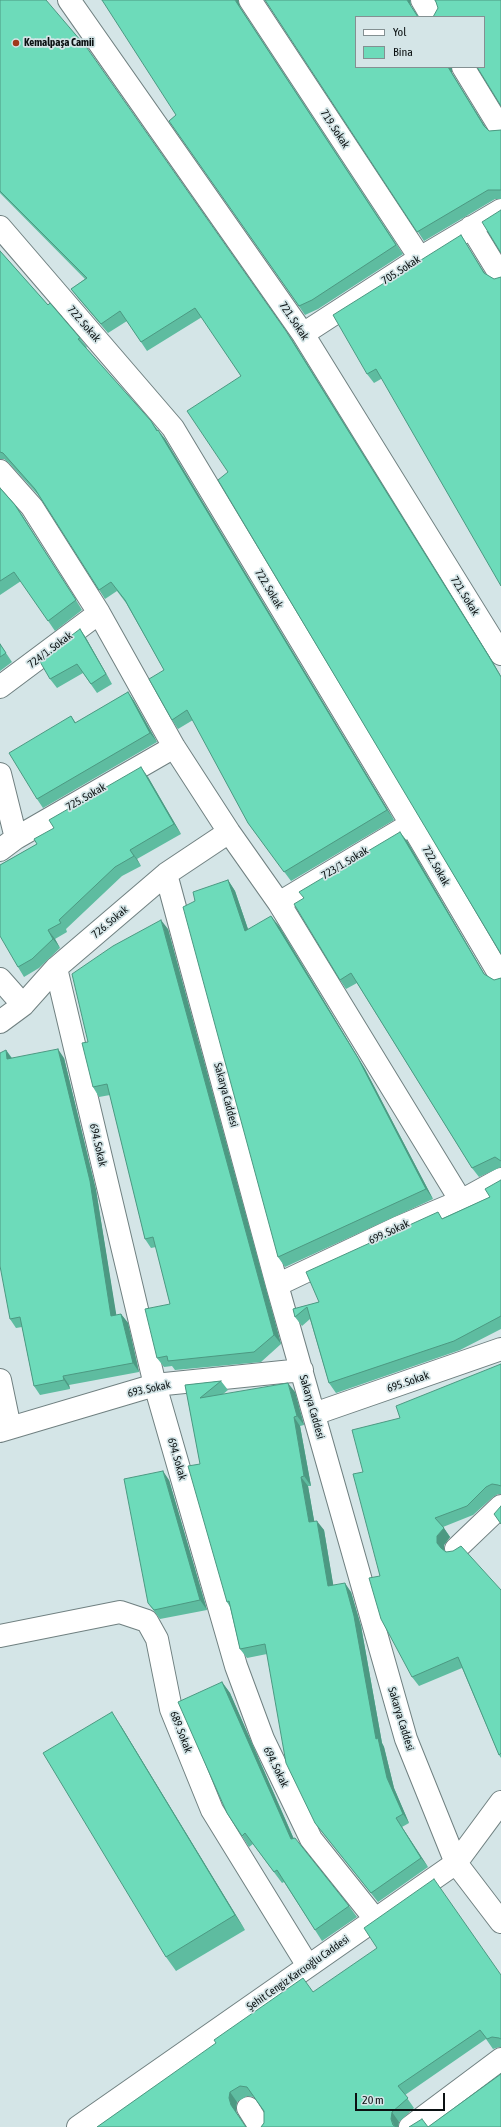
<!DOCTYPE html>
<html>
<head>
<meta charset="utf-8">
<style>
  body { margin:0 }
  #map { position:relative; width:501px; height:2127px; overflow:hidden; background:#d4e5e7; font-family:"Asap Condensed",sans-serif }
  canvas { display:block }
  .legend { position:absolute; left:355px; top:16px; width:130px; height:52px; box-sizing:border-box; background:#d4e5e7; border:1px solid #849092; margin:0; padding:5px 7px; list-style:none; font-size:12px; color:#0b1112 }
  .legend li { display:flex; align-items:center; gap:8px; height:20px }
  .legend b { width:20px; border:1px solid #849092 }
  .scale { position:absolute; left:355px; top:2093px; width:90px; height:18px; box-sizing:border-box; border:2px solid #0b1112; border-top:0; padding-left:5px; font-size:12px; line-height:14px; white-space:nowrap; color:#0b1112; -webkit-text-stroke:3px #d4e5e7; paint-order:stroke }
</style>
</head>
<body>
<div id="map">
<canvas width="501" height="2127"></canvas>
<ul class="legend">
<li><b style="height:5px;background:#fff"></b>Yol</li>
<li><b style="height:11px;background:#6ddbba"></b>Bina</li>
</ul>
<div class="scale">20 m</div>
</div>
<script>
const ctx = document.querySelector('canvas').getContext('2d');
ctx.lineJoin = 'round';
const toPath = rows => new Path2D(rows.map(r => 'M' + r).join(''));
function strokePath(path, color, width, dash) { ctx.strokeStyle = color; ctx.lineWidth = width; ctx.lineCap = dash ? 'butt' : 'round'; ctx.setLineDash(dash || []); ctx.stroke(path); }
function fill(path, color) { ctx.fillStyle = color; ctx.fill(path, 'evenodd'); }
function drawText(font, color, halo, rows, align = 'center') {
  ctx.font = font + ' "Asap Condensed",sans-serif'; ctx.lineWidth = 3.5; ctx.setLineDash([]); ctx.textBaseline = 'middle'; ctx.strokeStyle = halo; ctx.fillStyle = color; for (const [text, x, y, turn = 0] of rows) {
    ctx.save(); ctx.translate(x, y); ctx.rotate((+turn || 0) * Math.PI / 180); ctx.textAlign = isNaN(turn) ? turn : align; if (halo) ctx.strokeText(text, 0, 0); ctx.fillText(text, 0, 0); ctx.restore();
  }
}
const minor = toPath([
  [69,0,303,334,501,654],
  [250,0,420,258],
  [422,0,432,17],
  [463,67,501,129],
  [0,227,173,428,411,824,501,977],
  [471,227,501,276],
  [303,334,420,258,501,210],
  [0,471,32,507,99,613,174,747,229,832,279,903,461,1201],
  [0,687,99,613],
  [0,774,16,838],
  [0,850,16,838,174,747],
  [166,874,277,1285,406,1739,456,1863,501,1922],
  [279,903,411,824],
  [56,968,155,1385,236,1666,263,1739,311,1839,375,1919],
  [0,979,23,1005],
  [0,1022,23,1005,56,968,166,874,229,832],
  [277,1285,397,1228,461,1201,501,1179],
  [0,1380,10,1428],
  [314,1414,501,1349],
  [0,1431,155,1385,302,1370],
  [456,1549,501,1506],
  [0,1636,120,1612,147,1621,157,1639,171,1709,212,1810,308,1966],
  [248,2108,260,2127],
  [78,2127,456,1863,501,1802],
  [410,2127,501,2059]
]);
strokePath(minor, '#708081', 24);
strokePath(minor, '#fff', 22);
fill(toPath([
  [0,0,293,341,494,664,228,472,241,376,202,317,147,351,127,321,108,333,78,298,71,289,85,279,0,193],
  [265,0,410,0,411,6,419,17,356,17,356,67,452,67,452,73,486,128,489,131,501,130,501,199,495,199,424,241],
  [238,1,240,7,403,254,318,309,305,315,169,121,176,115],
  [461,235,467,245,485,274,494,279,381,379,374,383,367,374],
  [0,251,48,305,80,338,87,347,86,348,151,421,165,439,394,820,291,881,248,823,193,720,178,729,172,720,164,670,126,603,117,591,105,599,39,496,9,463,4,459,0,459],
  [0,488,15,505,22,515,82,610,55,631,21,581,0,595],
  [80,629,86,638,112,684,97,693,83,673,57,688,50,679],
  [0,644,12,662,0,671],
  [128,692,134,701,157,742,43,808,37,799,71,716,76,723],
  [148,777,181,834,137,859,141,866,122,876,66,929,67,932,55,939,60,948,39,968,24,977,18,967,0,865,37,844],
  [407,841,485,975,494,980,501,978,501,1167,479,1177,472,1168,357,983,346,989,340,980],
  [228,880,235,891,248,929,279,926,365,1069,433,1199,285,1267,278,1257,195,901],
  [168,929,281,1344,261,1362,175,1370,172,1366,164,1367,157,1358,170,1304,156,1247,151,1248,145,1239,110,1095,99,1097,93,1087,88,1042],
  [6,1050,12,1058,64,1058,96,1190,116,1316,121,1314,128,1323,139,1372,69,1385,70,1389,40,1395,34,1386,22,1327,16,1328,10,1319],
  [501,1180,501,1329,460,1350,336,1393,329,1383,310,1319,302,1326,295,1317,293,1309,319,1302,443,1218,490,1197],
  [501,1364,501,1494,498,1494,493,1497,473,1515,443,1527,450,1537,444,1545,444,1550,501,1590,501,1758,499,1755,462,1668,419,1686,412,1677,380,1576,363,1472,400,1418],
  [221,1381,228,1390,222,1395,295,1392,304,1425,300,1426,311,1486,308,1486,314,1521,324,1530,333,1585,351,1592,361,1626,382,1743,384,1747,394,1788,409,1823,402,1827,428,1867,378,1902,322,1832,315,1823,267,1654,247,1658,240,1649,230,1607,227,1602,185,1385],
  [169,1480,207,1610,160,1619,148,1603],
  [222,1682,230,1693,294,1839,349,1906,357,1917,322,1941,315,1930,284,1882,282,1883,253,1844,249,1847,242,1836],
  [121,1726,245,1930,176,1971,166,1957],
  [501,1975,501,2047,499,2047,493,2049,486,2039,405,2095,414,2108,399,2122,398,2127,261,2127,264,2123,264,2111,254,2097,247,2096,237,2102,236,2108,97,2127,313,1992]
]), '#5ebca0');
fill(toPath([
  [235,0,238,0,240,7,403,254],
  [407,0,410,0,411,6],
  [448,67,452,67,452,73,491,136,484,126],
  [461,235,467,245,491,283,484,273],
  [286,331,293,341,494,664,501,676,501,677],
  [158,430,165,439,394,820,387,810],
  [15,505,22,515,82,610,76,600],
  [80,629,86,638,112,684,106,674],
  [128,692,134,701,157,742,150,733],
  [141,767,148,777,181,834,174,824],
  [400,832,407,841,490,984,484,974],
  [130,850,137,859,141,866,134,856],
  [228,880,235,891,252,941,245,931],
  [271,916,279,926,365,1069,433,1199,426,1189],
  [161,920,168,929,281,1344,274,1335],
  [48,930,55,939,60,948,53,939],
  [58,1049,64,1058,96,1190,118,1325,111,1316],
  [6,1050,12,1059,7,1059],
  [121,1314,128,1323,139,1372,133,1363],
  [63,1376,69,1385,70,1389,64,1380],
  [288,1383,295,1392,304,1425,297,1416],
  [294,1417,300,1426,311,1486,304,1476],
  [163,1471,169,1480,207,1610,200,1600],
  [301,1477,308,1486,316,1531,309,1522],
  [317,1521,324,1530,335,1595,328,1586],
  [444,1528,450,1537,444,1545,444,1552,441,1548,437,1543,437,1536],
  [345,1583,351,1592,361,1626,382,1743,384,1747,394,1788,409,1823,403,1814,387,1778,376,1739],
  [222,1682,230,1693,299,1851,291,1839],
  [112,1712,121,1726,245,1930,235,1915],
  [396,1818,402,1827,428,1867,421,1858],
  [230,2092,237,2102,236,2108,237,2115,231,2105,229,2098],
  [392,2112,399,2122,398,2127,395,2127,391,2119]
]), '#4c9982');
const building = toPath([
  [0,0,46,0,87,48,286,331,488,655,501,677,501,954,218,480,228,472,187,411,241,376,195,308,141,342,120,311,101,324,71,289,87,278,0,191,0,0],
  [102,0,235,0,396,245,312,300,299,306,169,121,176,115,102,0],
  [265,0,407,0,418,17,356,17,356,67,448,67,484,126,489,131,501,130,501,190,488,190,417,232,265,0],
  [435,0,501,0,501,106,477,67,484,67,484,17,433,17,438,8,436,2,435,0],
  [501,210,501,253,482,222,501,210],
  [461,235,484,273,494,279,501,277,501,586,376,369,367,374,333,315,461,235],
  [0,251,48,305,50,303,80,338,78,339,151,421,157,431,158,430,387,810,284,872,248,823,187,710,172,720,149,679,164,670,125,600,111,582,99,590,35,489,3,453,0,452,0,251],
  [0,488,15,505,76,600,48,621,14,572,0,581,0,488],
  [80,629,106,674,91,684,77,664,50,679,39,660,80,629],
  [0,644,6,653,0,657,0,644],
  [128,692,150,733,37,799,9,753,71,716,75,723,128,692],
  [141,767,174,824,130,850,134,856,115,867,59,920,61,923,48,930,53,939,32,959,18,967,0,936,0,865,37,844,34,839,54,828,49,820,141,767],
  [400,832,484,974,494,980,501,978,501,1161,495,1157,472,1168,351,973,340,980,294,904,304,898,299,892,400,832],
  [228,880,245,931,271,916,358,1058,426,1189,278,1257,183,907,195,901,193,892,228,880],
  [161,920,274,1335,254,1352,168,1361,167,1356,157,1358,145,1309,170,1304,153,1237,145,1239,107,1084,93,1087,82,1043,88,1042,72,974,113,946,161,920],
  [58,1049,90,1181,111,1316,121,1314,133,1363,63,1376,64,1380,34,1386,20,1317,10,1319,0,1266,0,1053,6,1050,7,1059,58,1049],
  [501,1180,501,1316,454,1341,329,1383,307,1307,295,1317,293,1309,319,1302,306,1272,438,1212,442,1219,490,1197,485,1189,501,1180],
  [501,1364,501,1486,498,1485,492,1484,486,1487,467,1506,435,1518,444,1528,437,1536,437,1543,441,1548,446,1552,453,1551,461,1546,501,1590,501,1753,499,1755,458,1657,412,1677,381,1619,369,1578,380,1576,353,1474,363,1472,352,1430,400,1418,396,1406,501,1364],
  [221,1381,200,1398,288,1383,297,1416,294,1417,304,1476,301,1477,309,1522,317,1521,328,1586,345,1583,354,1616,376,1739,378,1738,387,1778,403,1814,396,1818,421,1858,371,1893,315,1823,286,1763,265,1644,240,1649,229,1601,227,1602,188,1466,200,1464,185,1385,221,1381],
  [163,1471,200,1600,154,1610,148,1603,124,1479,163,1471],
  [501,1506,501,1524,494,1514,501,1506],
  [222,1682,291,1839,295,1838,349,1906,315,1930,277,1870,274,1872,245,1833,242,1836,227,1813,178,1702,222,1682],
  [112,1712,235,1915,166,1957,43,1753,112,1712],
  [434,1879,501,1975,501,2039,499,2038,492,2037,487,2039,480,2030,398,2086,408,2098,392,2112,391,2119,393,2125,396,2127,261,2127,264,2123,264,2111,247,2087,240,2086,230,2092,229,2098,231,2105,246,2127,97,2127,216,2043,214,2040,303,1978,313,1992,377,1948,364,1928,434,1879],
  [501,2074,501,2127,428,2127,501,2074],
  [422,2119,428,2127,409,2127,422,2119]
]);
fill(building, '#6ddbba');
strokePath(building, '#4c9982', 1);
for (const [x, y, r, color] of [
  [16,43,4,"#a0381b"]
]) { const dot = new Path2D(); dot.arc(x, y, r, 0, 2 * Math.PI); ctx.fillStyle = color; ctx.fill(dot); strokePath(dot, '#d4e5e7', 1.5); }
drawText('bold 11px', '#0b1112', '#d4e5e7', [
  ["Kemalpaşa Camii",24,43]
], 'left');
drawText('11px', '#0b1112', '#d4e5e7', [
  ["719. Sokak",335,129,57],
  ["705. Sokak",401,270,-33],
  ["721. Sokak",294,321,56],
  ["722. Sokak",84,324,49],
  ["722. Sokak",269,589,59],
  ["721. Sokak",465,596,58],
  ["724/1. Sokak",50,650,-37],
  ["725. Sokak",86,797,-30],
  ["723/1. Sokak",345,863,-31],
  ["722. Sokak",436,866,60],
  ["726. Sokak",110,922,-40],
  ["Sakarya Caddesi",226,1095,75],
  ["694. Sokak",98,1145,77],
  ["699. Sokak",389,1232,-25],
  ["695. Sokak",408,1382,-19],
  ["693. Sokak",149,1389,-12],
  ["Sakarya Caddesi",312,1407,74],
  ["694. Sokak",177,1459,74],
  ["Sakarya Caddesi",401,1719,73],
  ["689. Sokak",181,1732,69],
  ["694. Sokak",276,1767,64],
  ["Şehit Cengiz Karcıoğlu Caddesi",298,1973,-35]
]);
</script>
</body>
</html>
